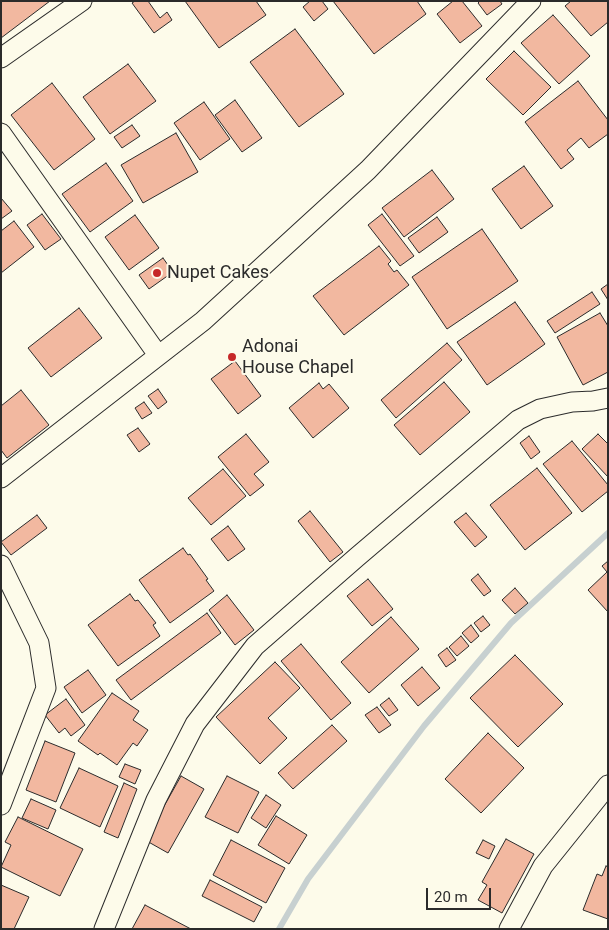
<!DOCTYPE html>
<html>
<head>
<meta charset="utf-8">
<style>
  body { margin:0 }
  #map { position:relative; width:609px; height:930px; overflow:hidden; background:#fdfbea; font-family:Roboto,sans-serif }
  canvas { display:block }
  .frame { position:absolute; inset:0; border:2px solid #2b2b2b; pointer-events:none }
  .scale { position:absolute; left:426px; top:888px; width:65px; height:22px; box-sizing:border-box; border:2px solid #2b2b2b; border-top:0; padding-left:6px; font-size:15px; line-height:18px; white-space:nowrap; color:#2b2b2b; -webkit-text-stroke:4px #fdfbea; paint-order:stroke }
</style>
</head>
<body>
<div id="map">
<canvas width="609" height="930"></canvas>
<div class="frame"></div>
<div class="scale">20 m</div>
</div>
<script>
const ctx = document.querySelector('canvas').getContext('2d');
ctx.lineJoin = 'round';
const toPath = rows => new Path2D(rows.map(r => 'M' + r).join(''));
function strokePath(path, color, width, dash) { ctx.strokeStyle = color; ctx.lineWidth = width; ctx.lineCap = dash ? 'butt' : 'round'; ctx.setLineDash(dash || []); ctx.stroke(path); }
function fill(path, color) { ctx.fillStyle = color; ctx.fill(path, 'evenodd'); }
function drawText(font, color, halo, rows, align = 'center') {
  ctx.font = font + ' Roboto,sans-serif'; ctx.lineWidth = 4; ctx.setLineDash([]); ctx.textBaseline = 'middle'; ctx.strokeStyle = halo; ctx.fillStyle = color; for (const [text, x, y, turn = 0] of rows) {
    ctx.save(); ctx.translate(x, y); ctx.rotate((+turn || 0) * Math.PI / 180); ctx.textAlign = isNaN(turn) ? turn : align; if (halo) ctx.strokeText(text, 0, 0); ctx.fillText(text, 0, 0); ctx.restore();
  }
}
strokePath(toPath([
  [279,929,308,879,424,726,511,623,608,533]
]), '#c7d0d0', 6);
const building = toPath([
  [1,1,50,1,1,38,1,1],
  [135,1,148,1,160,18,167,12,172,20,154,33,132,3,135,1],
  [185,1,256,1,266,15,219,48,185,1],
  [310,1,322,1,328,9,314,21,303,7,310,1],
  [333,1,417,1,426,14,374,54,333,1],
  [453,1,462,1,482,26,460,43,437,14,453,1],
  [480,1,500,1,502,4,487,15,478,3,480,1],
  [571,1,608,1,608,22,591,36,565,6,571,1],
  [553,15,590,56,559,84,521,43,553,15],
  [295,29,344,94,299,127,250,62,295,29],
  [514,51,551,87,523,115,486,79,514,51],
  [128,64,156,101,110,134,83,97,128,64],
  [578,81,608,120,608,134,589,148,581,138,567,150,574,159,561,169,525,122,578,81],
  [52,83,95,139,54,170,11,115,52,83],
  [235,100,262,138,242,152,215,115,235,100],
  [204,102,230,139,200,160,174,123,204,102],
  [132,125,140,136,122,148,114,137,132,125],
  [176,133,198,172,143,203,121,165,176,133],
  [106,163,133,201,90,232,62,194,106,163],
  [524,166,553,206,521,229,492,189,524,166],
  [432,170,454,199,404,237,382,208,432,170],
  [1,198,12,211,1,219,1,198],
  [42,214,61,239,45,250,27,225,42,214],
  [382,214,414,256,400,266,368,225,382,214],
  [135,215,159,248,129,270,105,237,135,215],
  [437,217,448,232,419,253,408,238,437,217],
  [14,221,34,247,1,273,1,231,14,221],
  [482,229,518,281,447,329,412,277,482,229],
  [379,246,391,261,388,264,394,272,397,270,409,285,344,335,313,296,379,246],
  [163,258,173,272,149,289,139,275,163,258],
  [608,284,608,300,601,289,608,284],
  [592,292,600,304,555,333,547,321,592,292],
  [515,302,545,344,487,385,457,342,515,302],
  [79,308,102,338,51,377,28,348,79,308],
  [600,313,608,326,608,372,583,385,557,337,600,313],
  [447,343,462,360,396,418,381,400,447,343],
  [235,361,261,396,238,414,211,379,235,361],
  [444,382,470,412,420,455,394,425,444,382],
  [319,383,323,389,329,384,349,408,313,438,289,408,319,383],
  [158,389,167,402,158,409,148,396,158,389],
  [21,390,49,425,7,458,1,450,1,406,21,390],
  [144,402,152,413,142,419,135,408,144,402],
  [138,428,150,444,139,452,127,435,138,428],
  [246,434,269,462,254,474,264,485,250,496,218,457,246,434],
  [598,434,608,444,608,477,582,449,598,434],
  [529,436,540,452,531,459,520,443,529,436],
  [572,441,608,485,608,491,582,512,543,464,572,441],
  [537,468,572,513,525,550,490,505,537,468],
  [223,469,246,496,211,525,188,498,223,469],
  [310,511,343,552,330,562,298,521,310,511],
  [466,513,487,537,475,547,454,522,466,513],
  [37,515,47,528,11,555,1,542,37,515],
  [228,526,245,549,228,561,211,539,228,526],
  [183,548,188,555,190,554,208,579,206,580,214,591,170,623,139,580,183,548],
  [608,561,608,612,588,590,607,572,602,566,608,561],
  [478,574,491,591,484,596,471,580,478,574],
  [368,579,393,609,372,626,347,596,368,579],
  [515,588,528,603,515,614,502,600,515,588],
  [130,594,135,601,138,600,156,623,153,625,160,636,118,666,88,625,130,594],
  [227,595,254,630,235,645,209,610,227,595],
  [207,613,221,633,131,700,116,680,207,613],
  [483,616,490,625,481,632,474,623,483,616],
  [391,617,419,649,369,693,341,662,391,617],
  [471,625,479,636,471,643,462,633,471,625],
  [461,636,469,646,457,656,449,647,461,636],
  [301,644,351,703,331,720,281,661,301,644],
  [447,648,456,660,446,667,438,655,447,648],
  [515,655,563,704,518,747,470,698,515,655],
  [275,662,300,688,268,718,287,738,260,764,216,717,275,662],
  [422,667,440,688,418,706,401,685,422,667],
  [88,670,106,695,82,713,64,687,88,670],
  [112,693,139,711,133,720,148,730,137,746,133,743,117,765,100,753,98,755,78,741,112,693],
  [389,698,398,710,389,716,380,705,389,698],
  [66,699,85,725,71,736,65,728,59,733,45,715,66,699],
  [377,707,391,725,379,733,365,715,377,707],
  [332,725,347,741,293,789,278,773,332,725],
  [488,733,524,768,481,813,445,779,488,733],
  [45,741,75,753,56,802,26,790,45,741],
  [125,764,141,770,135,784,119,777,125,764],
  [79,768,118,786,100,827,60,808,79,768],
  [181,776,204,789,168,853,145,840,181,776],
  [227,776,259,792,238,833,205,817,227,776],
  [124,783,137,789,118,838,104,832,124,783],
  [266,795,281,805,266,828,251,818,266,795],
  [31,799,56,810,48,829,22,818,31,799],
  [276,816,307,835,289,864,258,845,276,816],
  [18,817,83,849,60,896,1,867,11,845,5,842,18,817],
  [506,839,534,854,502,913,478,900,487,885,482,882,506,839],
  [231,840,285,868,266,903,213,875,231,840],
  [483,840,495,846,489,859,476,853,483,840],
  [606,866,608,867,608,919,583,910,597,874,602,876,606,866],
  [210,880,262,907,254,922,202,896,210,880],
  [1,885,29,897,14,929,1,929,1,885],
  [145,905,191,929,132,929,145,905]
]);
fill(building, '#f2b8a0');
strokePath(building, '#2b2b2b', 1);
const street = toPath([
  [1,58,82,1],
  [1,133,158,355],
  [1,478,203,321,368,170,531,1],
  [1,565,39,643,46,688,1,805],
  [104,929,156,800,195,724,255,646,357,557,518,420,540,409,572,402,593,401,608,398],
  [509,929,543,866,608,785]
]);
strokePath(street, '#2b2b2b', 21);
strokePath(street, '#fdfbea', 19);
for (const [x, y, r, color] of [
  [157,273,5,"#c62828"],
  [232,357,5,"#c62828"]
]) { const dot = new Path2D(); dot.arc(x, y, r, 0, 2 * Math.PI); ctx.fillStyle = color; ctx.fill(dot); strokePath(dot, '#fdfbea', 2); }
drawText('18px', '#2b2b2b', '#fdfbea', [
  ["Nupet Cakes",167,273],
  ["Adonai",242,347],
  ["House Chapel",242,368]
], 'left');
</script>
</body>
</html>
